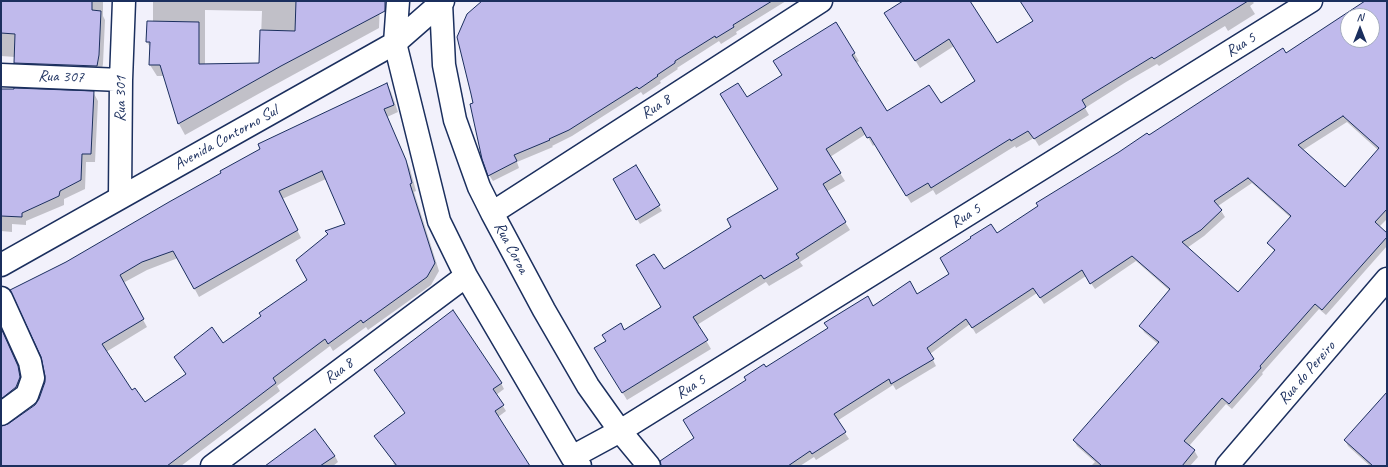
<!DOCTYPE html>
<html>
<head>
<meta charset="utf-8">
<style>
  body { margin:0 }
  #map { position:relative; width:1388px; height:467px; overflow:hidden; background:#f2f1fb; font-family:Caveat,sans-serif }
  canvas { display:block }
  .frame { position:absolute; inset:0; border:2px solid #1b2f5e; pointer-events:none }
  .north { position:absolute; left:1340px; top:8px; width:40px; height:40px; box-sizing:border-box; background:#fff; border:1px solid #a4acbf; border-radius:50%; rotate:0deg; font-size:11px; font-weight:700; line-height:16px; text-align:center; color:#1b2f5e }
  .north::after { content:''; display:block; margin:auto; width:14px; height:18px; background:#1b2f5e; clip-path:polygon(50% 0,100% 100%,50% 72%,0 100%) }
</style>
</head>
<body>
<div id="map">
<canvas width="1388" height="467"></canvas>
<div class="frame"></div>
<div class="north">N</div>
</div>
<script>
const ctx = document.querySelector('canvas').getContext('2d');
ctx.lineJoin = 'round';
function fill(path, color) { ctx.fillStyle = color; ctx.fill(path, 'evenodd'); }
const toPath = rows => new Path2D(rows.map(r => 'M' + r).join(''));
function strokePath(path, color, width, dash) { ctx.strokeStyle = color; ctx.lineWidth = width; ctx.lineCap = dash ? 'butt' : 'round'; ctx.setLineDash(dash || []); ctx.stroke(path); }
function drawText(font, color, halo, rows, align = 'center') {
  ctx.font = font + ' Caveat,sans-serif'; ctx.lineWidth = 3; ctx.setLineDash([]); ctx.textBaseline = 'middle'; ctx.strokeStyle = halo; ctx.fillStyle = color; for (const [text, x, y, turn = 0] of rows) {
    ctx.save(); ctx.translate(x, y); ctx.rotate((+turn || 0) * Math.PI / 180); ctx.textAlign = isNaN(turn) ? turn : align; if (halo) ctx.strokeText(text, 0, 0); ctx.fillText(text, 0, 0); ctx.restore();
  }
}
fill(toPath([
  [1,1,103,1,103,16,105,20,103,64,101,75,20,71,15,63,15,57,1,56],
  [153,1,380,1,379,28,260,93,185,135,179,124,164,76,157,76,150,65,151,49,147,42,148,22,153,22],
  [205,10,262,11,260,64,205,65],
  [484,1,786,1,736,32,737,34,721,44,719,41,677,68,678,69,660,81,661,83,643,95,641,92,572,136,552,146,553,147,517,162,519,168,493,181,489,175,474,104],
  [905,1,969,1,996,45,1034,22,1021,1,1252,1,1254,3,1250,6,1255,14,1228,31,1225,26,1159,66,1157,64,1126,82,1085,108,1089,115,1039,146,1034,138,1016,148,1015,146,936,195,933,190,911,203,875,144,873,146,866,134,830,157,845,181,826,192,850,230,800,262,803,266,769,286,766,282,697,325,711,349,627,400,596,349,662,307,663,271,733,227,780,190,747,99,783,76,836,23,859,61,856,63,886,113,940,104,976,82,954,46,920,68,890,20],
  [1367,1,1387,1,1387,219,1379,227,1387,234,1387,246,1326,315,1319,309,1262,373,1263,374,1232,409,1226,404,1189,446,1194,450,1198,457,1190,466,1091,466,1095,462,1077,446,1074,440,1158,344,1144,332,1141,326,1170,291,1136,261,1095,289,1086,276,1044,304,1037,293,976,334,970,324,930,354,936,366,896,390,893,385,837,421,849,439,816,460,814,457,800,466,676,466,695,438,766,369,829,328,873,307,917,295,950,274,997,235,1148,136,1286,54],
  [1348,16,1372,16,1372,40,1348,40],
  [1347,122,1378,150,1345,188,1303,150],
  [1252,183,1291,218,1268,243,1275,252,1238,293,1187,248,1204,236,1225,217,1218,206],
  [387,84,391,92,398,112,387,117,410,169,416,191,414,192,439,271,431,285,368,330,366,327,333,351,330,346,277,386,280,391,181,466,1,466,1,427,9,425,35,405,40,400,46,382,66,263],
  [326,179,347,224,309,281,262,316,223,344,175,358,187,375,145,404,132,391,106,352,147,327,123,283,147,270,178,258,199,297,301,238,282,199],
  [1,90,93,92,98,101,95,162,86,162,85,189,64,199,64,205,26,221,26,225,12,224,12,232,1,231],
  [635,167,662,211,640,224,614,180],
  [1,327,22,375,24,385,1,409],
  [501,383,504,389,496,395,506,411,498,417,529,466,395,466,393,463,394,463,379,442],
  [1387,392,1387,466,1370,466,1348,446,1345,440],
  [335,456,338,462,333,466,266,466]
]), '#0003');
const building = toPath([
  [1,1,92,1,92,10,101,11,99,55,97,66,14,63,15,34,1,33,1,1],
  [296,1,385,1,385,11,281,66,178,124,160,65,149,65,150,42,146,42,147,21,199,22,199,64,259,63,260,30,295,31,296,1],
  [482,1,772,1,733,25,734,27,716,38,715,36,675,61,675,63,657,75,658,76,639,89,637,87,569,130,549,139,550,140,514,155,517,161,488,176,482,159,470,104,473,103,471,94,457,37,467,14,482,1],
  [903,1,970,1,997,43,1033,21,1020,1,1248,1,1154,59,1152,57,1082,100,1086,107,1034,139,1028,131,1011,141,1010,139,931,188,928,183,906,196,870,137,867,138,861,127,826,149,841,173,823,184,846,222,796,254,799,258,764,279,761,275,693,317,708,340,622,393,594,348,606,341,602,335,621,323,624,330,661,307,636,265,654,254,664,269,731,227,727,219,778,189,720,94,738,83,747,97,782,75,773,61,836,22,855,53,852,55,887,111,929,85,941,103,975,81,949,39,915,61,884,13,903,1],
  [1365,1,1387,1,1387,209,1375,222,1387,233,1387,237,1322,310,1315,304,1260,366,1261,368,1229,404,1222,398,1184,441,1195,450,1182,466,1102,466,1073,440,1159,342,1139,326,1170,289,1132,256,1090,284,1082,270,1040,298,1033,288,972,328,966,319,927,348,934,359,891,384,889,379,834,414,846,432,812,454,810,451,788,466,661,466,660,461,694,438,683,420,746,380,744,377,764,364,766,367,828,328,824,323,868,296,873,306,910,281,917,294,949,274,940,258,971,238,970,237,991,224,997,233,1038,206,1036,203,1119,152,1147,133,1149,135,1283,48,1286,53,1365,1],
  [1348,16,1372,16,1372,40,1348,40,1348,16],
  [1343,116,1379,148,1345,187,1298,145,1343,116],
  [1248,178,1291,216,1267,243,1275,250,1238,292,1182,242,1201,230,1222,210,1214,201,1248,178],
  [387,83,394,105,384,109,406,160,412,183,410,184,435,263,427,277,363,323,361,320,328,344,325,339,273,378,276,383,167,466,1,466,1,426,8,424,35,405,39,399,45,382,45,376,41,357,10,290,66,262,169,202,221,173,220,171,260,149,258,144,387,83],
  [322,171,345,224,325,231,328,234,296,260,307,280,259,313,261,316,223,343,212,327,174,357,186,374,145,402,135,388,132,390,102,344,144,319,120,275,142,262,173,251,194,289,298,230,279,191,322,171],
  [14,88,94,91,91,154,82,154,81,180,60,191,59,196,22,213,22,217,1,216,1,89,14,89,14,88],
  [636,165,660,205,636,220,613,179,636,165],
  [453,310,502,383,493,389,504,405,495,411,530,466,397,466,374,436,405,413,374,370,453,310],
  [1,328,18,366,20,377,16,387,1,399,1,328],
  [1387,392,1387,466,1373,466,1344,440,1387,392],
  [315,429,335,456,320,466,265,466,315,429]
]);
fill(building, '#c0baec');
strokePath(building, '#1b2f5e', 1);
const minor = toPath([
  [441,3,444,65,455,120,479,187,492,213,544,310,588,386,620,431,649,466],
  [395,43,439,221,466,276,572,457,580,466],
  [1,75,121,80],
  [120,197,121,80,124,1],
  [492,213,821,1],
  [1,298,30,362,33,378,27,395,1,414],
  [572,457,620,431,1311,1],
  [212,466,466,276],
  [1227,466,1387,279]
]);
const tertiary = toPath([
  [395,43,398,1],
  [1,265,395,43,443,1]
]);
strokePath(minor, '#1b2f5e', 25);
strokePath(tertiary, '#1b2f5e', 25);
strokePath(minor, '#fff', 22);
strokePath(tertiary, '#fff', 22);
drawText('16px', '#1b2f5e', '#fff', [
  ["Rua 5",1241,45,-32],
  ["Rua 307",61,77,2],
  ["Rua 301",121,99,-89],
  ["Rua 8",656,107,-33],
  ["Avenida Contorno Sul",226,138,-29],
  ["Rua 5",966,216,-32],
  ["Rua Coroa",511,248,62],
  ["Rua 8",339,371,-37],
  ["Rua do Pereiro",1307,373,-49],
  ["Rua 5",691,387,-32]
]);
</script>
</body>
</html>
